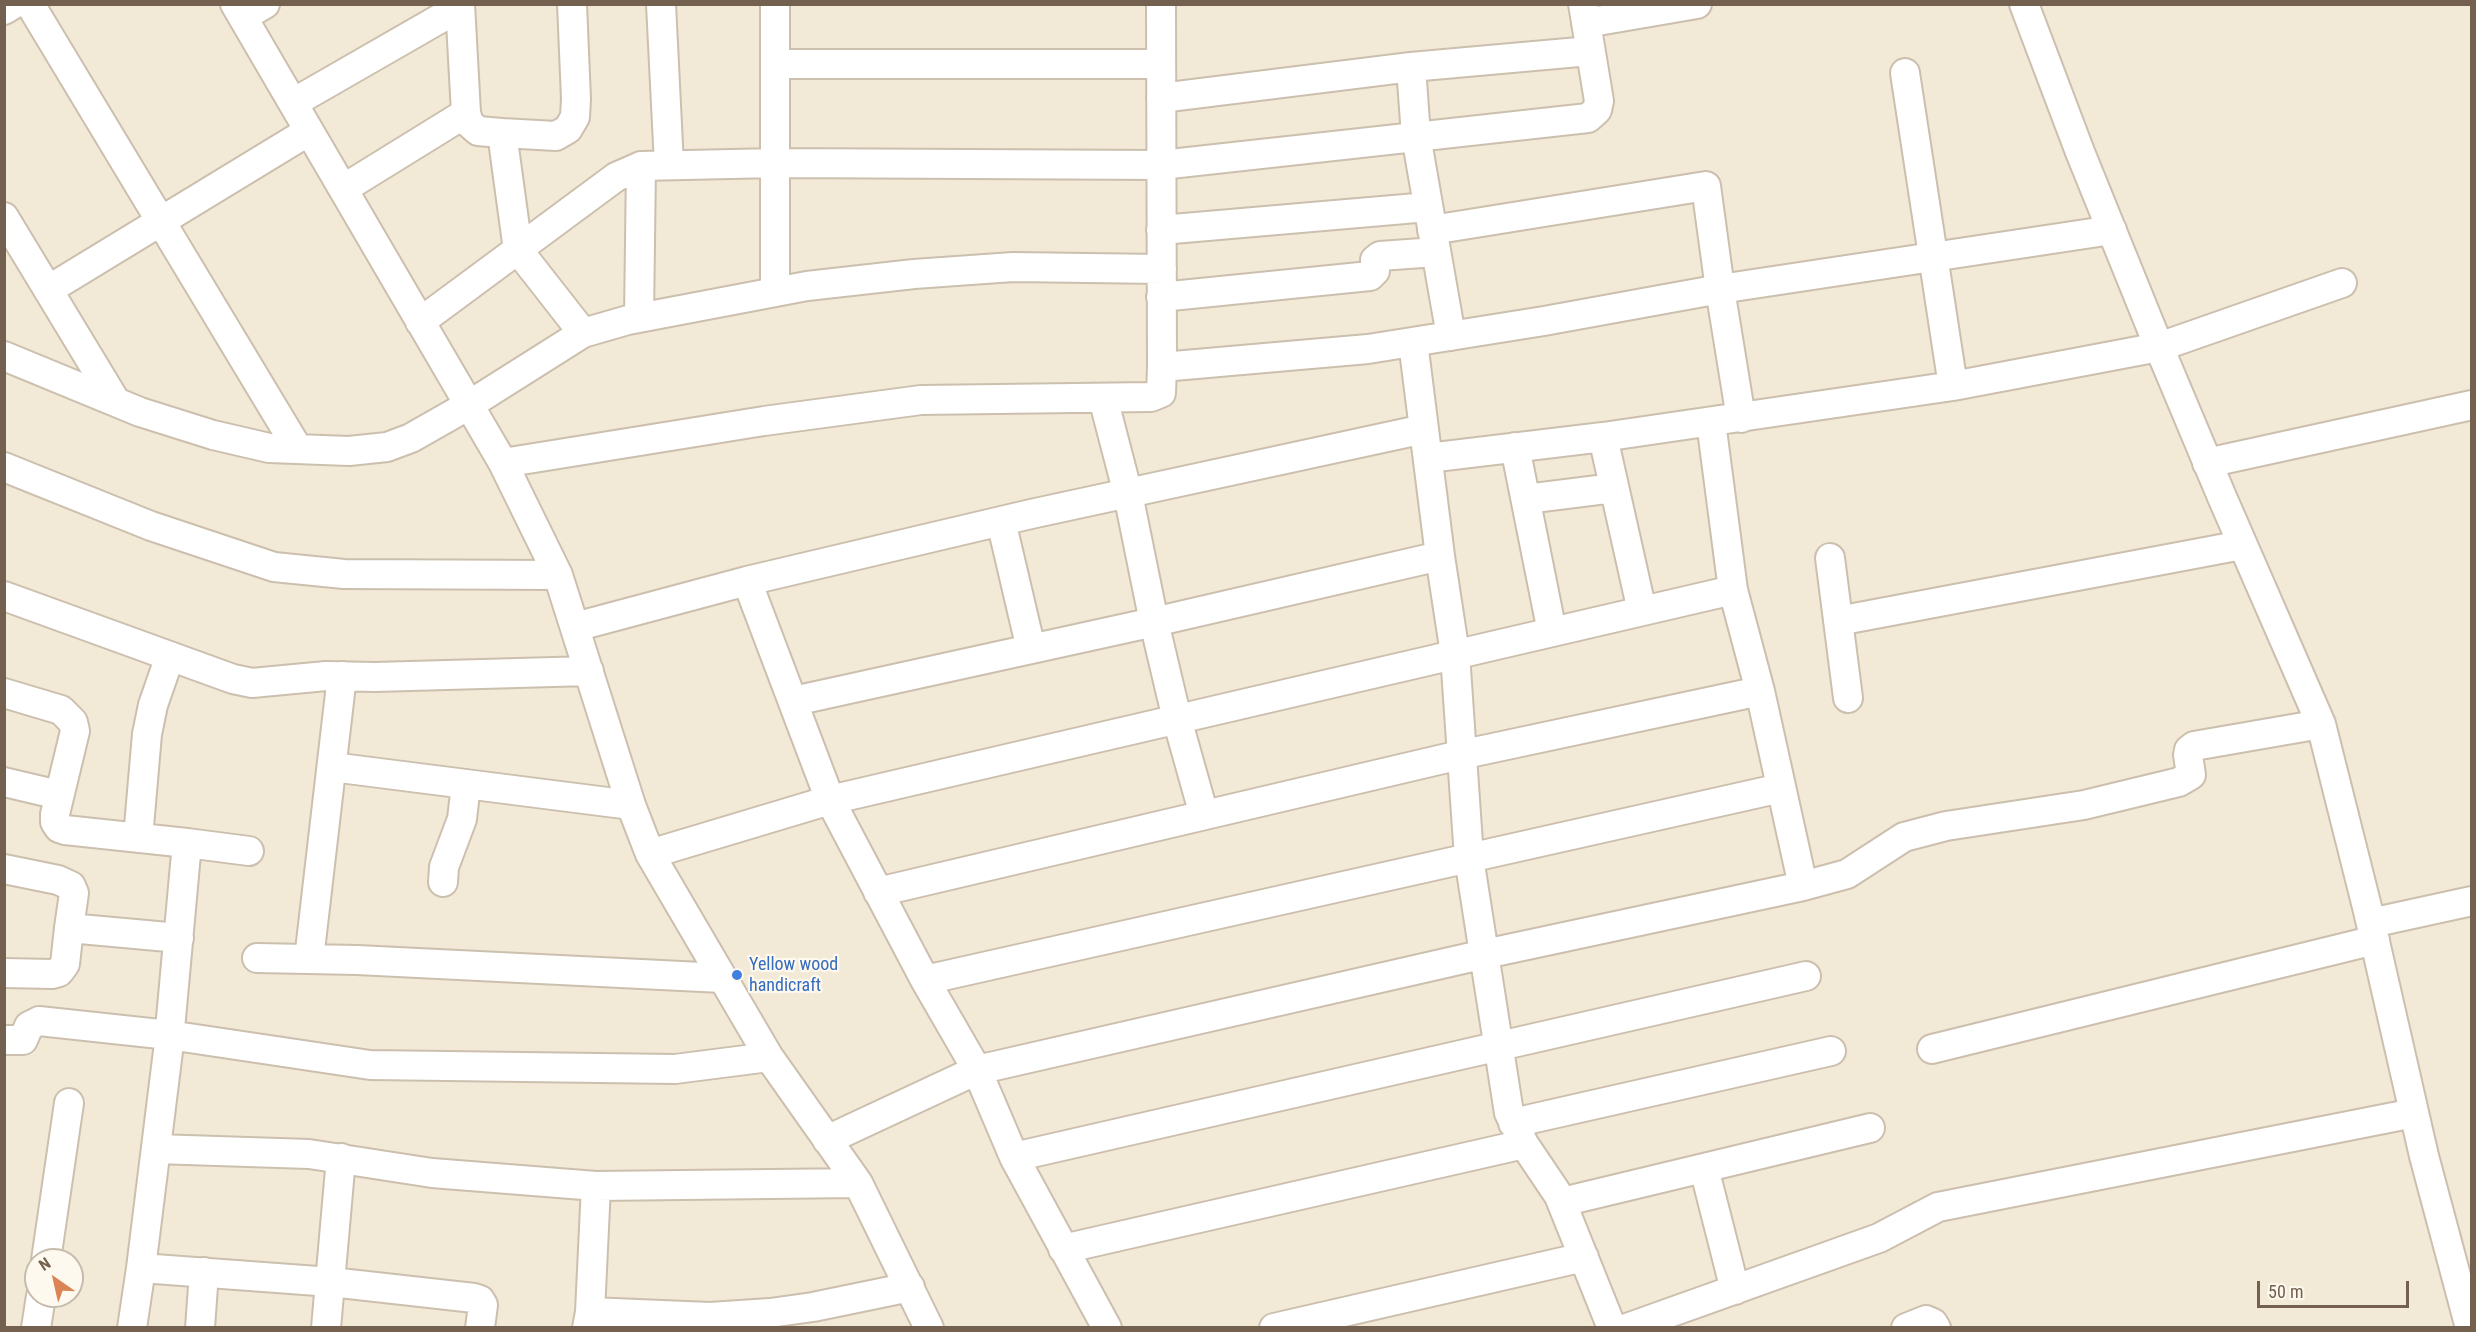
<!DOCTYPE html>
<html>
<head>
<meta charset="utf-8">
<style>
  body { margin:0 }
  #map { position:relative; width:2476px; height:1332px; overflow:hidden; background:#fbf6e8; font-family:"Roboto Condensed",sans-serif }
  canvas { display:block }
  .frame { position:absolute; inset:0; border:6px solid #73604e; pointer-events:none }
  .north { position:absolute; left:24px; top:1248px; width:60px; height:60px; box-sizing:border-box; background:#fef9ee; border:2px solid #c6bcae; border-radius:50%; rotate:326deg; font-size:16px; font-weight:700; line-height:24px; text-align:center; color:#73604e }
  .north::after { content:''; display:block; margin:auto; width:21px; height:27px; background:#db8556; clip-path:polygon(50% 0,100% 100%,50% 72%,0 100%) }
  .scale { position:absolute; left:2257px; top:1281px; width:152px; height:27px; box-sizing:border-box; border:3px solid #73604e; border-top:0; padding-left:8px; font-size:18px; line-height:21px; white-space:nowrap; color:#73604e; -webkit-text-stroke:4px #fef9ee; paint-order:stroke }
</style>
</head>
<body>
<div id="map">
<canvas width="2476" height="1332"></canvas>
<div class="frame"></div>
<div class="north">N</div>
<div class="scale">50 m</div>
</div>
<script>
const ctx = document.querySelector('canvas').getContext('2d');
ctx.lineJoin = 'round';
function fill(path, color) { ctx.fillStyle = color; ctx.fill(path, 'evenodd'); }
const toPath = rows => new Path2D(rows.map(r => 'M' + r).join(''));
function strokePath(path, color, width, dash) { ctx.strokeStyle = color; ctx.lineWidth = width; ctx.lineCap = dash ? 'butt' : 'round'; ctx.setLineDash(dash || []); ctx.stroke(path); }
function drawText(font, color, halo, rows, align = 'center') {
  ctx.font = font + ' "Roboto Condensed",sans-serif'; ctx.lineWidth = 4.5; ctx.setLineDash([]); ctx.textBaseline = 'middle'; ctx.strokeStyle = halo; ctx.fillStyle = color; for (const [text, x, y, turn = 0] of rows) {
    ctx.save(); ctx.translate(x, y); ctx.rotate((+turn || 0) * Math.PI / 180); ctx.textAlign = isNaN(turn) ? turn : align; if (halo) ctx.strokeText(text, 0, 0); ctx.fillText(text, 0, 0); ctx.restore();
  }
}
fill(toPath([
  [5,5,2471,5,2471,1327,5,1328],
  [36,1260,72,1260,72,1296,36,1296]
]), '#f2e9d7');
const minor = toPath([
  [30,4,298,449],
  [235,4,503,463,558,575,631,805,650,854,769,1057,858,1183,929,1328],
  [460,4,466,113,469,123,478,131,502,133,518,250,583,333],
  [661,4,669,165],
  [1161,4,1162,367],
  [2024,4,2080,152,2159,347,2222,497,2321,724,2368,911,2424,1156,2470,1328],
  [4,10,14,4],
  [243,17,265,4],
  [1586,23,1697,4],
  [776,64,1161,64],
  [1411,67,1416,136,1451,336],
  [1905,73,1953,386],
  [1161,98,1411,67,1590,51],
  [293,103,460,7],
  [502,133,556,136,568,129,575,117,576,99,572,4],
  [343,189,466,113],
  [4,217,116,402],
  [1161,230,1428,207],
  [1432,230,1706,186,1720,289,1741,418],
  [48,290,309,131],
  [775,292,775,4],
  [1161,297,1370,276,1375,271,1375,260,1380,256,1436,252],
  [639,318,641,166],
  [420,322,616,177,641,166,776,163,1161,165,1588,118,1597,110,1599,101,1583,4],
  [1413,342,1440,556],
  [4,356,140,412,213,435,269,448,349,451,387,447,411,438,469,405,583,333,628,320,807,286,914,274,1013,267,1162,269],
  [1103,398,1128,494,1154,622,1177,719,1204,815],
  [1711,422,1733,590],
  [1603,437,1642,611],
  [1515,447,1552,632],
  [1428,458,1603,437,1953,386,2159,347,2342,283],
  [503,463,764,421,921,400,1151,397,1161,393,1162,367,1368,349,1544,321,1720,289,2112,230],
  [2207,463,2472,405],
  [4,467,151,526,274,567,344,574,558,575],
  [1526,499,1614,488],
  [1001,521,1031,649],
  [1830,558,1848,698],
  [747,581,830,800,925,980,977,1070,1014,1157,1107,1328],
  [4,596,233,679,252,683,326,676,375,677,589,671],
  [1838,621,2242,545],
  [575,627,747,581,1031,514,1424,429],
  [4,693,61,710,73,722,75,731,55,814,55,822,59,828,65,830,187,843,168,1051,141,1268,331,1282,474,1298,480,1300,483,1305,480,1328],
  [794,701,1154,622,1440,556,1455,654,1469,858,1509,1113,1524,1144,1559,1196,1612,1328],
  [332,767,631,805],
  [4,782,59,795],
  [138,838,147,734,153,705,170,656],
  [187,843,249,851],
  [650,854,830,800,1733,590,1760,691,1803,886,1485,954,977,1070,827,1140],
  [4,869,58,880,71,886,74,893,69,928,179,938],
  [443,882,444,867,462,819,466,784],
  [1803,886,1847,874,1904,837,1946,826,2084,805,2179,782,2191,775,2188,755,2189,750,2194,746,2321,724],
  [878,892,1460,755,1760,691],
  [2371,923,2472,901],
  [257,958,357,960,722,978],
  [309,959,342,676],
  [4,973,52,974,59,972,65,964,69,928],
  [925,980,1781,788],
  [4,1040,23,1040,29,1026,39,1021,169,1035,370,1065,675,1069,769,1057],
  [1932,1049,2375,940],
  [1513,1123,1831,1051],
  [156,1149,309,1154,432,1173,596,1186,858,1183],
  [1014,1157,1806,976],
  [1704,1168,1735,1290],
  [1562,1202,1870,1128],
  [1063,1249,1524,1144],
  [46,1260,69,1103],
  [590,1312,710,1317,770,1313,813,1307,910,1287],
  [36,1328,41,1296],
  [132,1328,141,1268],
  [200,1328,204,1272],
  [326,1328,341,1158],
  [587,1328,590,1312,596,1186],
  [1274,1328,1584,1257],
  [1627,1328,1879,1238,1938,1207,2414,1113],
  [1906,1328,1926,1320,1933,1323,1936,1328]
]);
strokePath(minor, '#ccbfae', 32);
strokePath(minor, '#fff', 28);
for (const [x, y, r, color] of [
  [737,975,6,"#3f7fe0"]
]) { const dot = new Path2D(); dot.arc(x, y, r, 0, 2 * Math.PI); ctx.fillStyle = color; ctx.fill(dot); strokePath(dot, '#fef9ee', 2); }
drawText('18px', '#366cbe', '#fef9ee', [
  ["Yellow wood",749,965],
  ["handicraft",749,986]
], 'left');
</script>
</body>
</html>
